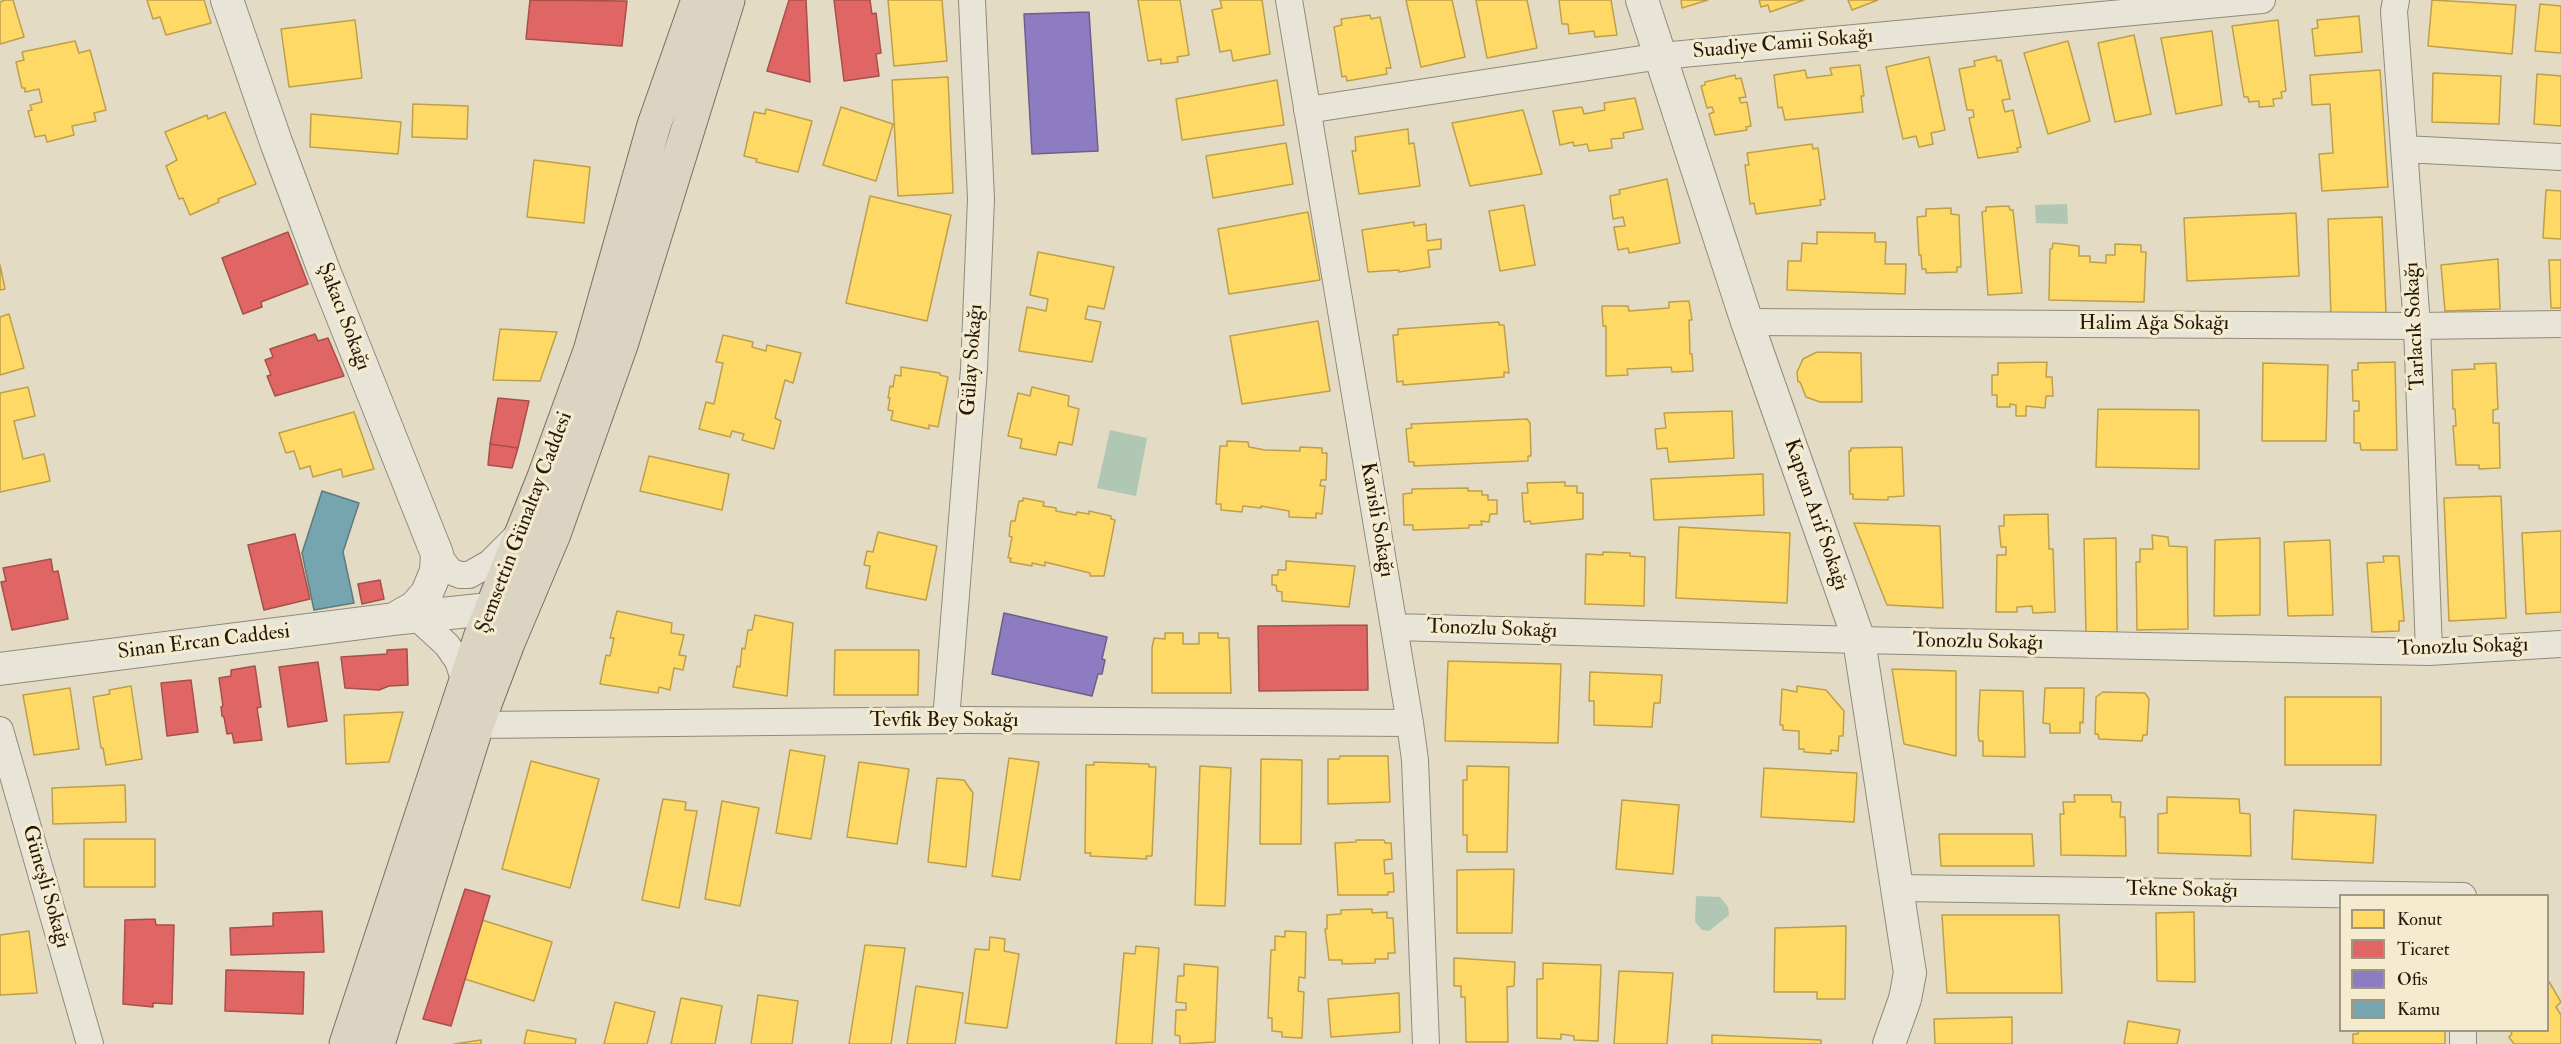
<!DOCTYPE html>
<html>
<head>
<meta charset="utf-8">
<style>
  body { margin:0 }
  #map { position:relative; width:2561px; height:1044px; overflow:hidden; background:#e3dbc3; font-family:"IM FELL Double Pica",serif }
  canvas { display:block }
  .legend { position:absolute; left:2339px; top:894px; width:210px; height:138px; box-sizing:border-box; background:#f5ecd0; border:2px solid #a29781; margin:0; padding:8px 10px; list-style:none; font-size:18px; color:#25180a }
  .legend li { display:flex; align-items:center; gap:12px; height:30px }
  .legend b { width:30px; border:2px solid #a29781 }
</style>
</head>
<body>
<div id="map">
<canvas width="2561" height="1044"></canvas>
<ul class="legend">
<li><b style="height:16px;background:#ffd966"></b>Konut</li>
<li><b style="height:16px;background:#e06666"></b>Ticaret</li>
<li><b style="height:16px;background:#8e7cc3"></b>Ofis</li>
<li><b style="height:16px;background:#76a5af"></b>Kamu</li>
</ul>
</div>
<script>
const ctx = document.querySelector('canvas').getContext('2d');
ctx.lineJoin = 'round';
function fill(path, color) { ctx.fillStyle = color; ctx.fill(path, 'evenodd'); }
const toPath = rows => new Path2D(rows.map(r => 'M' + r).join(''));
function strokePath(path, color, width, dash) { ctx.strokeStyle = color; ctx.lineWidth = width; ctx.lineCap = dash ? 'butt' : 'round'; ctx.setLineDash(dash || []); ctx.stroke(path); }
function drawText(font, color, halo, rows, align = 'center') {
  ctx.font = font + ' "IM FELL Double Pica",serif'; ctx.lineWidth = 6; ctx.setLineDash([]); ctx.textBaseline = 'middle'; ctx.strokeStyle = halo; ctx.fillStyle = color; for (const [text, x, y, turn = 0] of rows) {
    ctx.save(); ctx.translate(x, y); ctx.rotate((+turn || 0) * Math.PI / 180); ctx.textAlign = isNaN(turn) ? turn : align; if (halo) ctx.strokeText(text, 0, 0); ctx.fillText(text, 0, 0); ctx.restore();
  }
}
fill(toPath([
  [2067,204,2068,224,2036,223,2035,205],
  [1110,430,1147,438,1136,496,1097,488],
  [1696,896,1720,897,1728,907,1729,915,1709,931,1702,930,1695,922]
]), '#b0c7b4');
const homes = toPath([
  [5,0,13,0,24,37,0,44,0,2,5,0],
  [147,0,204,0,211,23,166,35,160,17,153,19,147,0],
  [888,0,942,0,947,61,894,66,888,0],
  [1138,0,1180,0,1189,55,1177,57,1178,62,1161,64,1161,59,1148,61,1138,0],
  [1220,0,1262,0,1270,54,1233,61,1231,50,1220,52,1212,10,1222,8,1220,0],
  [1406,0,1452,0,1465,57,1421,67,1406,0],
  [1476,0,1527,0,1537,48,1487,58,1476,0],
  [1559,0,1611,0,1617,35,1595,37,1594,31,1569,34,1568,24,1562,24,1559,0],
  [1681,0,1708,0,1682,8,1681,0],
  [1759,0,1804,0,1770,12,1768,5,1761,7,1759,0],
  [1848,0,1878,0,1852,10,1848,0],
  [2432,0,2516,5,2512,54,2428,46,2432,0],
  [2540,4,2561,6,2561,53,2535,51,2540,4],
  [1370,15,1371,19,1380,17,1391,68,1386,68,1387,74,1347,81,1346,76,1342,77,1334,27,1342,25,1341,19,1370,15],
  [2359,16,2362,52,2315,56,2312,29,2318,28,2317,20,2359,16],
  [355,20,362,78,289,87,281,29,355,20],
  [2278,20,2286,91,2281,92,2282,98,2273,99,2274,106,2259,107,2259,101,2249,102,2248,97,2244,97,2232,26,2278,20],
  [2212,31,2222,105,2176,114,2161,38,2212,31],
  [2134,35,2151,114,2115,122,2098,43,2134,35],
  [75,41,79,53,90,50,106,110,94,113,96,121,72,126,74,135,47,142,45,135,35,137,28,111,32,110,30,105,42,102,39,89,25,92,25,88,22,88,16,62,24,60,22,52,75,41],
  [2068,41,2090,121,2048,134,2024,53,2068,41],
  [1996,56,1997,61,2001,60,2010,99,2002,100,2005,112,2013,110,2021,147,2017,148,2018,152,1978,158,1969,118,1974,117,1973,110,1967,110,1959,69,1975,66,1974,61,1996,56],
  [1929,57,1945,130,1931,133,1933,144,1919,147,1916,136,1903,139,1886,67,1929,57],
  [1860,65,1864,96,1861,96,1863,112,1785,120,1782,107,1778,108,1774,75,1805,70,1807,78,1832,75,1830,68,1860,65],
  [2380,70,2388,187,2322,191,2319,154,2333,153,2330,104,2312,105,2310,75,2380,70],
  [2433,73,2501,76,2499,124,2432,122,2433,73],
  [2537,74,2561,76,2561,126,2534,124,2537,74],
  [1735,75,1736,79,1741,78,1746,97,1739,98,1741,103,1747,102,1751,126,1746,127,1747,130,1715,135,1709,114,1714,112,1712,107,1707,108,1701,86,1705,85,1705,82,1735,75],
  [948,77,953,193,898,196,892,80,948,77],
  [1277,80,1284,125,1182,140,1176,99,1277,80],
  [1635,98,1643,129,1623,133,1624,138,1611,139,1612,148,1589,151,1587,144,1574,146,1573,142,1560,145,1553,111,1582,107,1584,114,1605,110,1604,103,1635,98],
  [413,104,468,106,467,139,412,137,413,104],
  [841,107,893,124,876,181,823,165,841,107],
  [766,109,812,121,798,172,756,162,757,159,744,156,754,112,765,114,766,109],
  [1523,110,1542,174,1470,186,1452,123,1523,110],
  [225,112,256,184,218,199,219,202,190,215,183,198,179,199,166,166,177,160,165,132,207,115,208,119,225,112],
  [311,114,401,122,398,154,310,147,311,114],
  [1408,129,1409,144,1414,143,1420,186,1359,194,1352,151,1356,151,1355,137,1408,129],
  [1286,143,1293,184,1213,198,1206,156,1286,143],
  [1812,144,1813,149,1818,148,1825,199,1820,200,1821,205,1756,214,1754,203,1750,204,1745,165,1749,165,1747,153,1812,144],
  [534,160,590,167,584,223,527,217,534,160],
  [1667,179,1680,243,1629,253,1628,248,1618,250,1614,227,1625,226,1623,217,1613,219,1610,196,1620,194,1619,190,1667,179],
  [2546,190,2561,191,2561,239,2543,238,2546,190],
  [870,196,951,215,927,321,846,303,870,196],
  [1524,205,1535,265,1500,271,1489,211,1524,205],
  [2009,206,2010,210,2013,210,2022,293,1988,295,1982,212,1986,211,1986,207,2009,206],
  [1951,208,1951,214,1959,215,1961,267,1957,267,1957,272,1926,273,1926,269,1922,269,1921,255,1919,255,1917,217,1926,216,1926,209,1951,208],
  [1308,212,1320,280,1229,294,1218,229,1308,212],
  [2296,213,2299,276,2187,281,2184,218,2296,213],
  [2382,217,2386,313,2331,316,2328,219,2382,217],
  [1414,222,1414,226,1426,224,1427,241,1441,239,1441,249,1428,250,1430,267,1399,272,1399,270,1368,272,1362,230,1414,222],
  [1817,232,1875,233,1875,242,1886,242,1885,264,1906,264,1905,294,1787,290,1788,261,1801,261,1802,243,1817,244,1817,232],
  [2053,243,2079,246,2079,256,2090,256,2090,262,2106,263,2106,255,2115,255,2115,244,2141,245,2141,252,2146,252,2144,302,2049,300,2050,249,2052,249,2053,243],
  [1038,252,1114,267,1104,309,1088,306,1085,319,1101,322,1092,362,1019,351,1027,307,1046,311,1048,299,1030,295,1038,252],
  [2498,259,2500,309,2445,311,2441,265,2498,259],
  [2549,260,2561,260,2561,308,2551,308,2549,260],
  [0,265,5,289,0,290,0,265],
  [1689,301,1692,320,1689,320,1690,354,1692,354,1693,371,1672,372,1671,367,1627,369,1628,375,1606,376,1606,326,1603,326,1602,306,1628,306,1629,311,1669,308,1669,302,1689,301],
  [9,314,24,368,0,375,0,317,9,314],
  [1318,321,1330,391,1242,404,1230,336,1318,321],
  [1499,322,1499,325,1504,325,1509,373,1504,372,1504,377,1403,385,1403,381,1397,382,1393,335,1398,335,1398,329,1499,322],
  [500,329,557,332,540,381,493,380,500,329],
  [723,335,753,342,752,347,766,351,767,345,801,353,793,383,785,380,775,418,781,421,774,449,742,440,744,434,732,431,730,437,699,429,706,402,714,404,723,363,716,362,723,335],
  [1817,352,1861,353,1862,402,1820,402,1806,397,1800,382,1798,382,1797,372,1803,359,1817,352],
  [2047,362,2046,377,2052,377,2053,396,2046,396,2045,408,2026,406,2026,416,2016,416,2016,405,2010,404,2010,407,1997,407,1997,395,1992,395,1992,375,1998,375,1998,363,2047,362],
  [2395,362,2397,450,2361,450,2360,443,2354,443,2354,411,2359,411,2359,401,2353,401,2352,370,2358,370,2358,363,2395,362],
  [2263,363,2328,365,2326,441,2262,441,2263,363],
  [2496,363,2498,409,2493,410,2493,423,2499,423,2500,468,2479,469,2479,465,2456,465,2453,426,2456,426,2455,409,2453,409,2452,370,2475,369,2474,364,2496,363],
  [901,367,940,373,940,375,948,377,938,427,929,425,929,429,891,420,893,411,888,410,890,398,888,398,890,386,893,387,895,375,901,376,901,367],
  [28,387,35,416,14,421,23,459,44,454,50,481,0,492,0,393,28,387],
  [1032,387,1069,396,1068,406,1079,409,1072,445,1059,442,1056,455,1020,448,1022,439,1008,436,1018,393,1030,396,1032,387],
  [2098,409,2199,410,2199,469,2096,467,2098,409],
  [1732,411,1734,458,1669,462,1667,448,1657,449,1655,429,1666,428,1664,413,1732,411],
  [354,412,374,469,343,477,341,469,313,477,310,466,300,469,294,451,286,453,279,433,354,412],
  [1527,419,1530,423,1531,456,1528,456,1528,461,1414,466,1414,462,1409,462,1406,429,1412,428,1411,424,1527,419],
  [1227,441,1248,442,1249,447,1265,450,1300,451,1300,447,1322,448,1322,453,1327,453,1326,480,1321,480,1320,486,1325,486,1322,514,1316,513,1316,518,1289,517,1289,511,1261,506,1261,508,1243,506,1242,512,1221,510,1221,504,1216,504,1220,446,1227,446,1227,441],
  [1902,447,1904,496,1888,497,1888,500,1853,499,1853,494,1850,494,1849,451,1851,451,1851,448,1902,447],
  [649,456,729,474,722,510,640,491,649,456],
  [1763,474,1764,515,1654,520,1651,479,1763,474],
  [1565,482,1565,486,1577,486,1577,493,1583,493,1583,519,1531,524,1530,521,1524,522,1522,493,1528,493,1527,483,1565,482],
  [1468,488,1468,491,1482,491,1482,495,1488,495,1488,500,1497,500,1497,514,1490,514,1489,522,1481,521,1482,525,1469,525,1469,528,1413,530,1413,525,1404,525,1403,494,1412,493,1412,489,1468,488],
  [2501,496,2506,618,2449,621,2444,498,2501,496],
  [1023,498,1044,502,1043,506,1056,508,1056,511,1076,515,1077,512,1089,514,1089,511,1111,516,1111,519,1115,520,1104,576,1090,576,1090,573,1045,562,1045,566,1032,563,1032,566,1010,562,1011,558,1008,558,1012,537,1009,536,1011,521,1015,521,1019,501,1023,501,1023,498],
  [2048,514,2049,549,2053,549,2055,612,2033,613,2032,606,2017,607,2017,612,1996,612,1997,555,2006,555,2006,547,2001,547,1999,526,2004,526,2004,515,2048,514],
  [1854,523,1940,526,1943,608,1887,605,1854,523],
  [1679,527,1790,533,1787,603,1676,598,1679,527],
  [2561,531,2561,612,2526,614,2522,533,2561,531],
  [878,532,937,546,926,600,866,588,870,566,864,565,867,551,873,552,878,532],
  [2152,535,2168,537,2169,546,2187,547,2188,629,2137,630,2136,562,2140,562,2140,549,2153,549,2152,535],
  [2116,538,2117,635,2086,634,2084,539,2116,538],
  [2260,538,2260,615,2214,616,2215,540,2260,538],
  [2330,540,2333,615,2288,616,2284,542,2330,540],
  [1603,552,1630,553,1630,556,1645,557,1644,606,1585,604,1586,554,1603,555,1603,552],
  [2383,556,2399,556,2404,621,2399,621,2399,631,2372,632,2367,563,2384,562,2383,556],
  [1286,561,1355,566,1349,607,1282,601,1282,592,1277,591,1276,585,1272,585,1272,575,1278,575,1278,570,1286,570,1286,561],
  [617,611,672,623,671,633,684,635,679,655,686,656,683,670,674,668,670,690,659,687,658,693,600,684,606,655,610,656,614,638,610,638,617,611],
  [755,615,793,623,787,696,733,687,737,666,740,667,742,648,745,649,748,630,752,630,755,615],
  [1165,633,1183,633,1183,644,1199,644,1199,633,1218,633,1218,638,1229,638,1231,693,1152,693,1152,648,1154,638,1165,639,1165,633],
  [835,650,919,650,918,695,834,695,835,650],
  [1448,661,1561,664,1558,743,1445,741,1448,661],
  [1892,669,1956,671,1956,756,1904,744,1892,669],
  [1590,672,1662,675,1660,703,1654,703,1652,727,1594,725,1594,701,1589,701,1590,672],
  [131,686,142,759,106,765,103,748,101,748,93,697,110,694,109,690,131,686],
  [1797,686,1826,690,1844,711,1843,736,1839,736,1838,751,1831,750,1831,754,1804,752,1804,749,1799,749,1799,731,1783,730,1783,725,1780,725,1782,689,1797,692,1797,686],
  [70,688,79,749,34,755,23,695,70,688],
  [2045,688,2084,688,2083,723,2080,722,2080,733,2050,733,2050,724,2043,723,2045,688],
  [1980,690,2023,691,2025,757,1983,756,1983,741,1979,741,1978,733,1980,690],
  [2103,692,2145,693,2149,699,2147,735,2143,735,2142,741,2099,739,2098,734,2095,734,2096,697,2103,692],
  [2285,697,2381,697,2381,765,2285,765,2285,697],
  [403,712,389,762,346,764,344,715,403,712],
  [790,750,825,756,811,839,776,833,790,750],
  [1340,756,1388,756,1390,802,1328,804,1328,759,1339,759,1340,756],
  [1009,758,1039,762,1020,880,992,876,1009,758],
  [1261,759,1302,760,1301,844,1260,844,1261,759],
  [531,761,599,779,570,888,502,869,531,761],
  [859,762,909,769,897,844,847,837,859,762],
  [1094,762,1149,764,1149,767,1156,767,1152,856,1146,856,1147,859,1090,856,1091,853,1085,853,1086,765,1094,765,1094,762],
  [1200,766,1231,768,1225,906,1195,905,1200,766],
  [1467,766,1509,767,1507,852,1467,852,1467,835,1463,835,1463,780,1467,780,1467,766],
  [1764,768,1857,773,1854,822,1761,817,1764,768],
  [937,778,964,780,973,793,966,867,928,862,937,778],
  [125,785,126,822,53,824,52,788,125,785],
  [2074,795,2111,795,2112,802,2121,802,2120,817,2125,817,2126,856,2061,855,2060,814,2064,814,2063,802,2075,802,2074,795],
  [2167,797,2239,799,2240,813,2250,814,2251,856,2158,853,2158,814,2167,813,2167,797],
  [663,799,686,802,685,810,697,811,679,908,642,900,663,799],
  [1622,800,1679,805,1673,874,1616,869,1622,800],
  [722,801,759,808,740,906,705,899,722,801],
  [2294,810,2376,815,2373,863,2292,859,2294,810],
  [1939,834,2032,834,2034,866,1941,866,1939,834],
  [84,839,155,839,155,887,84,887,84,839],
  [1356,840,1384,840,1385,843,1391,843,1392,859,1384,860,1385,874,1393,873,1394,892,1388,892,1388,895,1338,895,1335,843,1356,842,1356,840],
  [1514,869,1512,933,1457,933,1457,870,1514,869],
  [1372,909,1372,913,1387,912,1387,918,1393,918,1395,953,1388,953,1388,959,1375,959,1375,963,1342,964,1342,960,1329,960,1325,929,1327,929,1327,915,1341,914,1341,910,1372,909],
  [2194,912,2195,982,2157,981,2156,913,2194,912],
  [1942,915,2059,915,2062,993,1947,993,1942,915],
  [482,920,552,942,534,1001,465,979,482,920],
  [1846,926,1845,999,1817,999,1817,992,1774,992,1775,928,1846,926],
  [29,931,37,993,0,995,0,935,29,931],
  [1285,931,1306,932,1305,978,1299,977,1298,991,1304,992,1302,1038,1282,1037,1282,1032,1272,1031,1272,1018,1268,1018,1271,950,1275,950,1275,936,1285,937,1285,931],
  [990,937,1005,939,1004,951,1019,954,1007,1028,965,1023,975,949,989,950,990,937],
  [865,945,905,948,891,1044,849,1044,865,945],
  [1136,946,1159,948,1152,1044,1116,1044,1124,953,1135,954,1136,946],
  [1454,958,1515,962,1514,986,1507,987,1508,1042,1466,1042,1465,997,1461,997,1461,986,1454,986,1454,958],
  [1543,963,1601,965,1598,1041,1574,1040,1574,1036,1561,1034,1561,1039,1537,1038,1537,979,1543,979,1543,963],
  [1184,964,1218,967,1215,1042,1180,1044,1180,1036,1175,1035,1176,1010,1186,1010,1186,1003,1176,1002,1178,976,1184,976,1184,964],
  [1619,971,1673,973,1667,1044,1614,1044,1619,971],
  [2548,980,2561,1002,2556,1007,2561,1015,2561,1044,2514,1044,2509,1037,2512,1034,2510,1030,2548,1030,2548,980],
  [916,986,963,993,955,1044,907,1044,916,986],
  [1399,993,1400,1032,1331,1037,1328,999,1399,993],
  [758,995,798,1001,792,1044,751,1044,758,995],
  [681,998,722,1006,715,1044,671,1044,681,998],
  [615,1002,655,1012,647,1044,604,1044,615,1002],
  [2012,1017,2012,1044,1935,1044,1934,1019,2012,1017],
  [2128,1021,2180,1030,2177,1044,2124,1044,2128,1021],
  [527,1030,576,1039,575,1044,524,1044,527,1030],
  [2358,1030,2445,1030,2445,1044,2353,1044,2353,1034,2358,1034,2358,1030],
  [1712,1035,1821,1040,1821,1044,1712,1044,1712,1035],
  [481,1040,481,1044,454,1044,481,1040]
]);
fill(homes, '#ffd966');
strokePath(homes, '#be9f4a', 1.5);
const shops = toPath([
  [530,0,627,1,622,46,526,39,530,0],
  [789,0,806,0,810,82,767,71,789,0],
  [834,0,870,0,872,14,876,13,881,53,876,54,879,76,844,81,834,0],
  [288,232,308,284,261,302,262,307,243,314,222,258,288,232],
  [315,334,318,341,328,338,344,376,275,396,267,376,271,375,265,360,273,357,270,349,315,334],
  [498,398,529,401,518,448,490,444,498,398],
  [490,444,518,448,512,468,488,465,490,444],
  [295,534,310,599,264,610,248,545,295,534],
  [51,559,53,572,58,571,68,619,12,630,1,582,6,581,3,568,51,559],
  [380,580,384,599,362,604,358,584,380,580],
  [1367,625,1368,690,1259,691,1258,626,1367,625],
  [407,649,408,685,389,686,379,690,345,688,341,657,387,654,387,650,407,649],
  [318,662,327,721,288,727,279,667,318,662],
  [255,666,261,707,257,708,262,740,234,743,232,733,227,734,224,717,222,716,221,707,223,706,219,678,231,676,231,670,255,666],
  [191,680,198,732,167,736,161,683,191,680],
  [465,889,490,896,451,1026,423,1019,465,889],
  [322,911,324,952,231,955,230,928,273,926,273,913,322,911],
  [155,919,156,925,174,925,172,1004,153,1003,153,1007,123,1004,125,920,155,919],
  [226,970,304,972,303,1014,225,1011,226,970]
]);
fill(shops, '#e06666');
strokePath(shops, '#a84f4a', 1.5);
const offices = toPath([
  [1089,12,1098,151,1032,154,1024,14,1089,12],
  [1004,613,1107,637,1102,659,1105,660,1102,674,1098,674,1092,696,992,674,1004,613]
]);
fill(offices, '#8e7cc3');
strokePath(offices, '#6e5e8c', 1.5);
const public = toPath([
  [322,491,359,503,343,552,354,603,314,610,302,553,322,491]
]);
fill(public, '#76a5af');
strokePath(public, '#5e7b7e', 1.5);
const minor = toPath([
  [1289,0,1410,723,1415,760,1426,1044],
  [2396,0,2394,11,2417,326,2429,652],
  [1307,110,1661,56,2262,0],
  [2404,149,2561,157],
  [1747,322,2417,326,2561,324],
  [437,554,450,571,460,575,469,575,490,563,517,536],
  [408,617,422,622,447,645,458,661,465,682],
  [1394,627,1859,640,2429,652,2561,644],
  [946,720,974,369,981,199,972,0],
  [477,725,967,720,1410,723],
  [0,730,90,1044],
  [1899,888,2463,896],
  [2463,1030,2463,1044]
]);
const tertiary = toPath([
  [227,0,276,142,323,268,437,554,436,571,427,593,415,607,394,619],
  [1642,0,1747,322,1859,640,1910,973,1905,999,1889,1044],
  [0,669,394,619,507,607,515,604]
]);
const primary = toPath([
  [346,1044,481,635,544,477,590,351,654,125,698,0],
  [378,1044,477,725,508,643,554,534,621,345,728,0]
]);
strokePath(minor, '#908a7b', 28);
strokePath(tertiary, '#908a7b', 34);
strokePath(primary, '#767062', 35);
strokePath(minor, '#e8e4d8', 26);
strokePath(tertiary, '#e8e4d8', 32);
strokePath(primary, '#dcd4c3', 33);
drawText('21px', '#25180a', '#f5ecd0', [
  ["Suadiye Camii Sokağı",1783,45,-5],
  ["Şakacı Sokağı",343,317,69],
  ["Halim Ağa Sokağı",2154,324],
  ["Tarlacık Sokağı",2416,326,-93],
  ["Gülay Sokağı",973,360,-86],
  ["Kaptan Arif Sokağı",1815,515,71],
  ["Kavisli Sokağı",1376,520,80],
  ["Şemsettin Günaltay Caddesi",525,523,-69],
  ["Tonozlu Sokağı",1492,630,2],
  ["Sinan Ercan Caddesi",204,643,-7],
  ["Tonozlu Sokağı",1978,643,1],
  ["Tonozlu Sokağı",2463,648,-2],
  ["Tevfik Bey Sokağı",944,721],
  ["Güneşli Sokağı",45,887,74],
  ["Tekne Sokağı",2182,891,1]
]);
</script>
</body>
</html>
